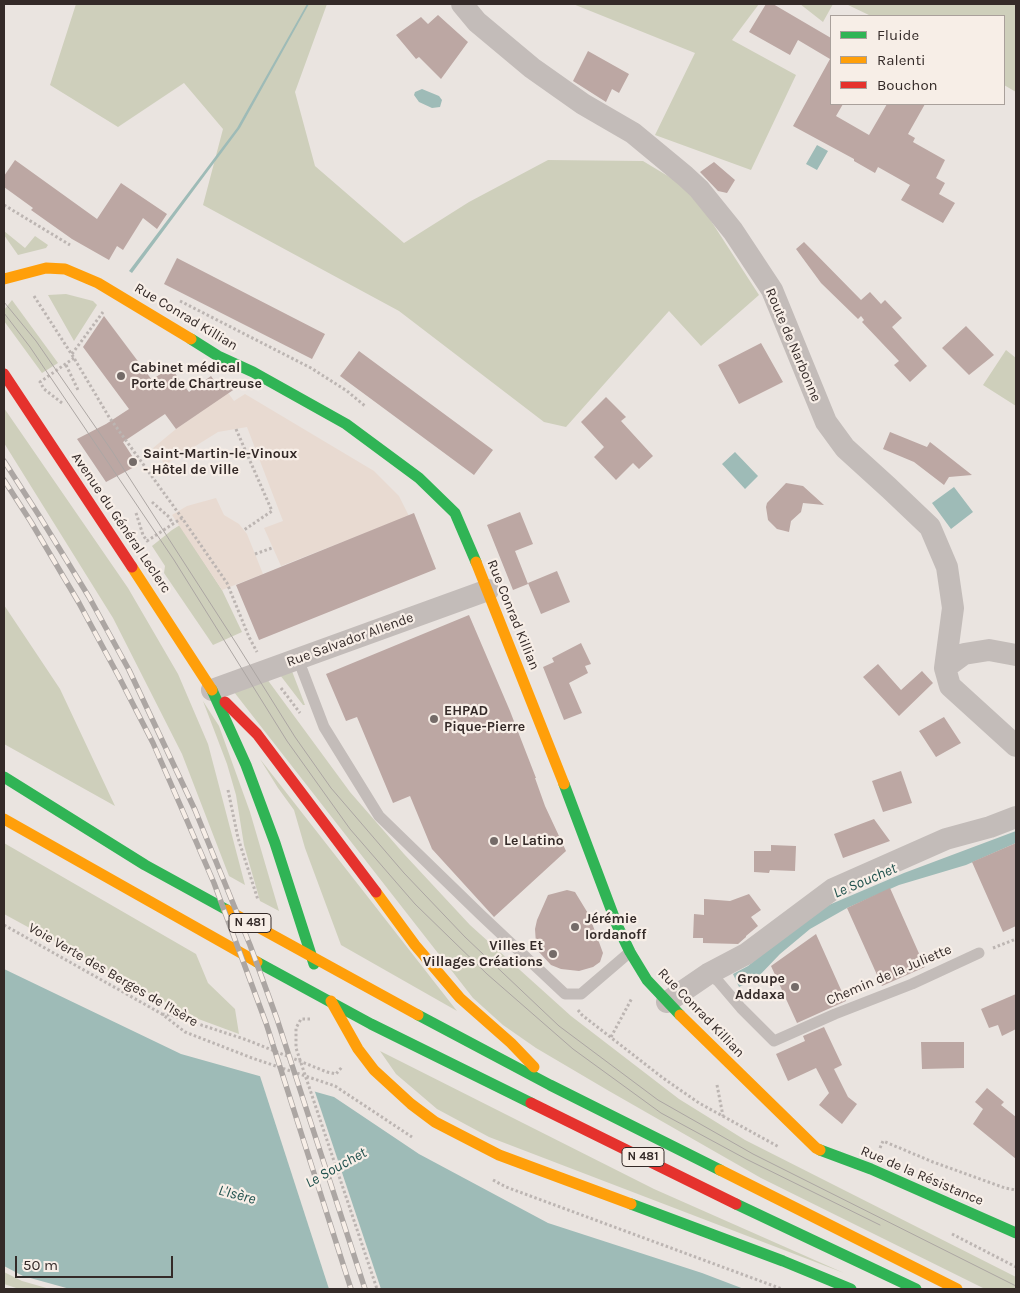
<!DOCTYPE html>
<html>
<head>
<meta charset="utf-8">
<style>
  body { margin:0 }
  #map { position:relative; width:1020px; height:1293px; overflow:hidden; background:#eae4e0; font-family:Karla,sans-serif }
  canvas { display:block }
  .frame { position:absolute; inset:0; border:5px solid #342a28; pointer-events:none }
  .legend { position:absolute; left:830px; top:15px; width:175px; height:90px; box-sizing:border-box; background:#f7eee7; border:1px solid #a9a09b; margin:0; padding:6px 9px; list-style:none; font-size:15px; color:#342a28 }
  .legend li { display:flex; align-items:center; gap:10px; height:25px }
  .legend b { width:25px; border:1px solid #a9a09b }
  .scale { position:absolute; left:15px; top:1256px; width:158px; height:22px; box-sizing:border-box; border:2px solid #342a28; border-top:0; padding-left:6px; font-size:15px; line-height:18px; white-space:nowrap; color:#342a28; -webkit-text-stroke:4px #f7eee7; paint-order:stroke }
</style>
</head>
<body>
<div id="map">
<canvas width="1020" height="1293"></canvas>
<div class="frame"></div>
<ul class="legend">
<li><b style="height:6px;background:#30b455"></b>Fluide</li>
<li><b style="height:6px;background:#ff9f0a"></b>Ralenti</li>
<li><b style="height:6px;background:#e5322d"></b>Bouchon</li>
</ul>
<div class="scale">50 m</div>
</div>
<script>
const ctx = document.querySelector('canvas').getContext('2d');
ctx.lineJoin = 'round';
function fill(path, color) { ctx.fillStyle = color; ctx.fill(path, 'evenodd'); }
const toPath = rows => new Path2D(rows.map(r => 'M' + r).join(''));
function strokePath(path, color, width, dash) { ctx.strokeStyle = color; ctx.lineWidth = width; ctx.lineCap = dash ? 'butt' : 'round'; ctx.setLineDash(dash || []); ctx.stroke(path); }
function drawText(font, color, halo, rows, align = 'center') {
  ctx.font = font + ' Karla,sans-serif'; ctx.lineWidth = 4.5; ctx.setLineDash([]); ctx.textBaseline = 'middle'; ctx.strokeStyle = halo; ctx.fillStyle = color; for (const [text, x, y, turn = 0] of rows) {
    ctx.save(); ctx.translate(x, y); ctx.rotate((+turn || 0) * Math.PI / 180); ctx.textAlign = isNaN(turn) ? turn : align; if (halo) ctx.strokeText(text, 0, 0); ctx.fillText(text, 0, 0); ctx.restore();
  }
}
fill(toPath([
  [76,4,327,4,295,92,315,166,404,243,469,202,548,160,643,161,691,190,759,295,701,346,669,311,566,427,544,422,399,311,203,205,223,129,184,83,118,127,50,85],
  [573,4,759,4,732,40,796,75,751,170,655,135,695,53],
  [800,4,833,4,823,22],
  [846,4,1016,4,1016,92,1004,85,1004,16,871,16],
  [4,231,25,248,35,236,48,245,46,248,18,255,4,235],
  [66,294,93,301,97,305,74,341,48,295],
  [12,300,58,363,42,373,4,321,4,310],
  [1006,350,1016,358,1016,406,983,385],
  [4,408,128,588,178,674,208,744,245,885,229,876,182,754,113,618,4,443],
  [180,525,222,590,242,632,213,645,164,573,165,566,152,546,172,530],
  [4,605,60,689,115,806,4,744],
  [290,666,305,705,303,705,277,671],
  [264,675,350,792,404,854,470,925,571,1016,679,1099,745,1140,1016,1277,1016,1289,985,1289,761,1178,609,1091,536,1048,503,1025,473,998,234,692],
  [203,701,219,726,250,812,279,911,260,901,244,845,236,795,227,764],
  [260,759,457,1011,341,945,305,848,294,810,278,788],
  [4,843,196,954,208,983,235,1009,239,1034,193,1017,4,914],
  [380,1051,654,1189,844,1273,489,1137,437,1109,396,1074],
  [4,1272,22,1281,50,1289,19,1289,4,1284]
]), '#cecfbb');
fill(toPath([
  [226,390,234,401,245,394,374,471,399,496,409,516,281,566,264,528,283,521,247,427,218,432,165,465,153,448,176,429,202,411],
  [216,498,224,515,239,524,247,534,263,574,222,590,172,515,187,506]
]), '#e8dad1');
fill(toPath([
  [307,4,309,4,240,128,132,273,129,271,237,128],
  [422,89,439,96,442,100,440,107,432,108,419,102,414,95,415,92],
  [817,145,828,151,817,170,806,164],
  [735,452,758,476,745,489,722,464],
  [954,487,973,512,951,529,932,503],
  [1016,831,1016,843,966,865,899,885,847,908,810,929,780,954,757,978,739,987,733,974,748,966,810,913,904,873],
  [4,969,181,1054,334,1097,419,1154,548,1223,702,1273,744,1289,70,1289,23,1276,4,1266]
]), '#9ebbb7');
fill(toPath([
  [259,1073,314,1089,381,1289,329,1289]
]), '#eae4e0');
fill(toPath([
  [766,4,773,4,831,38,831,104,843,104,836,116,869,135,887,104,925,104,908,134,915,138,913,142,945,160,936,178,945,183,939,194,955,203,943,223,901,200,910,185,878,167,875,173,854,161,854,159,793,126,830,59,798,40,790,55,749,32],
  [438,15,468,42,441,79,419,57,416,59,396,35,421,17,428,24],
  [588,51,629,74,619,93,612,89,606,102,573,81],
  [15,160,97,219,121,183,167,214,157,229,143,218,123,250,117,246,109,260,72,239,31,210,33,208,4,187,4,176],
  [714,162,735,180,727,193,718,191,700,172],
  [804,242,861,300,870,292,881,304,885,300,902,318,892,327,927,366,910,382,894,365,899,361,862,322,864,320,861,316,858,319,821,283,796,249],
  [177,258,325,334,312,359,164,284],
  [104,316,152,380,170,367,189,392,211,376,216,383,242,384,176,429,165,414,123,442,138,465,106,482,77,439,106,424,129,409,83,347],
  [966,326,994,355,969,375,942,348],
  [761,343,783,382,739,404,718,365],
  [359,351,493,450,474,475,340,376],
  [606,397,626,417,621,421,653,456,639,469,633,463,616,480,594,457,604,447,581,422],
  [890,432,927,447,930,442,972,475,949,477,944,485,914,462,883,449],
  [786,483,803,486,824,505,803,503,801,512,791,521,789,532,777,529,768,520,766,507,767,503],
  [520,512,533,544,515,551,528,584,513,590,487,525],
  [414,513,436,569,259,640,236,585],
  [557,571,570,602,541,614,528,583],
  [469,615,510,711,536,778,535,778,545,806,566,851,494,917,432,849,410,796,393,803,357,717,346,721,326,674],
  [581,643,591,664,585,666,588,673,569,683,582,713,564,720,543,667,554,662,552,658],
  [878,664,901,690,922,671,933,683,899,716,863,677],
  [944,717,961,743,936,757,919,731],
  [901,771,912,803,883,812,872,781],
  [874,819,890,841,843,858,834,834],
  [1016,843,1016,926,1003,932,972,862],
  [771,845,796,846,795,871,770,870,769,873,754,872,754,851,771,851],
  [890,888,925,967,882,986,847,908],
  [567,890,575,892,589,915,603,953,600,962,593,967,579,971,561,969,551,965,539,952,536,944,535,929,537,920,548,895],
  [749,894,761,910,751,917,758,926,746,936,746,937,738,944,703,943,703,938,693,938,694,914,704,915,704,899,730,901],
  [816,934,846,1001,797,1023,771,966],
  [1016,994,1016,1029,1002,1036,998,1025,989,1028,981,1009],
  [824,1027,842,1065,834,1069,848,1097,857,1104,842,1124,819,1105,829,1093,816,1068,788,1081,776,1054,805,1041,803,1036],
  [921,1042,964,1042,964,1068,922,1069],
  [987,1088,1004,1102,1001,1105,1016,1117,1016,1159,973,1124,983,1109,975,1102]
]), '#bca7a3');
strokePath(toPath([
  [4,205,70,245],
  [34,296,74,358,109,417,182,518,227,583,249,637,257,652],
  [180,301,311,368,347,391,365,406],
  [72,354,103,312],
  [66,365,79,392],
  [62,403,44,389,40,382,74,358],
  [236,429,272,511,244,530],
  [152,502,169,517,173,524],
  [136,513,143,535,147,541,182,518],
  [255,554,272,548],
  [281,688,300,713],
  [228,790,238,838,258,900],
  [4,925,162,1014,185,1032,252,1058,335,1086,412,1137],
  [993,948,1016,939],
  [578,1010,582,1015,663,1078,699,1103,779,1147],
  [162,1014,171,1015,247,1040,327,1072,336,1074,342,1067],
  [310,1019,301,1019,296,1028,296,1048,377,1289],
  [611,1037,632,998],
  [717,1085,723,1116],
  [880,1148,883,1141,933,1162,1005,1188,1016,1190],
  [493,1180,506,1187,782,1289],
  [952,1234,1016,1267]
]), '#bcb5b2', 3, [2.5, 2.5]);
strokePath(toPath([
  [298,659,324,727,379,816,481,915,565,994,581,994,630,952],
  [708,974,718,981,741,1008,774,1041,835,1014,912,984,979,953]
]), '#c3bcb9', 11);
strokePath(toPath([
  [462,4,477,22,532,68,583,104,633,133,685,176,699,189,733,231,772,290,826,422,845,448,889,488,930,527,947,567,953,608,945,668,950,686,1016,746],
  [945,668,964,654,989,650,1016,655],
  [212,690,488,590],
  [667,1002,708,974,746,954,833,889,946,839,990,827,1016,817]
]), '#c3bcb9', 22);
strokePath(toPath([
  [191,339,218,356,253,372,346,424,419,478,455,513,476,562],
  [212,690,246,765,275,843,314,964],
  [4,777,145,865,227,910],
  [564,784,617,925,630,952,647,980,680,1015],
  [257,962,371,1024,531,1103],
  [418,1015,550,1085,720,1170],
  [820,1150,871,1169,1016,1233],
  [631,1204,783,1261,851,1289],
  [736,1204,916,1289]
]), '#30b455', 11);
strokePath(toPath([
  [4,279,46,268,65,269,98,283,191,339],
  [476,562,564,784],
  [132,567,212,690],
  [4,819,257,962],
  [376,892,415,945,460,998,511,1043,534,1067],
  [227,910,418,1015],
  [331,1001,358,1049,374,1070,411,1104,435,1122,499,1155,631,1204],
  [680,1015,816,1148,820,1150],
  [720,1170,957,1289]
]), '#ff9f0a', 11);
strokePath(toPath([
  [4,374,132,567],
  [225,702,257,734,376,892],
  [531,1103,736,1204]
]), '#e5322d', 11);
strokePath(toPath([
  [4,302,36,341,112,451,236,643,295,737,331,788,404,873,465,937,559,1026,658,1100,753,1154,1016,1286],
  [4,313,30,347,174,560,287,741,350,829,415,904,487,974,573,1049,661,1113,746,1159,880,1225]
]), '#aca6a3', 1);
const rail = toPath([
  [4,461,40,517,89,597,129,670,195,810,250,945,277,1019,365,1289],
  [4,480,31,522,79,603,119,677,153,743,185,816,214,883,266,1023,351,1289]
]);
strokePath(rail, '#aca6a3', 5.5);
strokePath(rail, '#f7eee7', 4, [11]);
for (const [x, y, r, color] of [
  [121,376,5,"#746b68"],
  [133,462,5,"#746b68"],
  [434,719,5,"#746b68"],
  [494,841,5,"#746b68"],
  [575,927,5,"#746b68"],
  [553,954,5,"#746b68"],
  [795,987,5,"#746b68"]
]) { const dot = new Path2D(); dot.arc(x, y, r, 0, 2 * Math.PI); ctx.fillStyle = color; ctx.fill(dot); strokePath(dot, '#f7eee7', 2); }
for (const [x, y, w] of [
  [250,923,42],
  [643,1157,42]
]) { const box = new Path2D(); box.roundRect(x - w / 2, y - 9.5, w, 19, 4); ctx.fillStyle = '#f7eee7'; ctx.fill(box); strokePath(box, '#342a28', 1); }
drawText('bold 12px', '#342a28', null, [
  ["N 481",250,923],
  ["N 481",643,1157]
]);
drawText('14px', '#342a28', '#f7eee7', [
  ["Rue Conrad Killian",186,317,31],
  ["Route de Narbonne",793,345,67],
  ["Avenue du Général Leclerc",121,523,56],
  ["Rue Conrad Killian",513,615,68],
  ["Rue Salvador Allende",350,640,-20],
  ["Voie Verte des Berges de l'Isère",113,975,30],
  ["Chemin de la Juliette",889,975,-23],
  ["Rue Conrad Killian",701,1013,46],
  ["Rue de la Résistance",922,1176,23]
]);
drawText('bold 14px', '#342a28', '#f7eee7', [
  ["Cabinet médical",131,368],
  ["Porte de Chartreuse",131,384],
  ["Saint-Martin-le-Vinoux",143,454],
  ["- Hôtel de Ville",143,470],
  ["EHPAD",444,711],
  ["Pique-Pierre",444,727],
  ["Le Latino",504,841],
  ["Jérémie",585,919],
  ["Iordanoff",585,935],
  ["Villes Et",543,946,"right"],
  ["Villages Créations",543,962,"right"],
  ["Groupe",785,979,"right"],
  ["Addaxa",785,995,"right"]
], 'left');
drawText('italic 15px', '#21524e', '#f7eee7', [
  ["Le Souchet",865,881,-23],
  ["Le Souchet",336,1168,-29],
  ["L'Isère",237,1195,15]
]);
</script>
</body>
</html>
